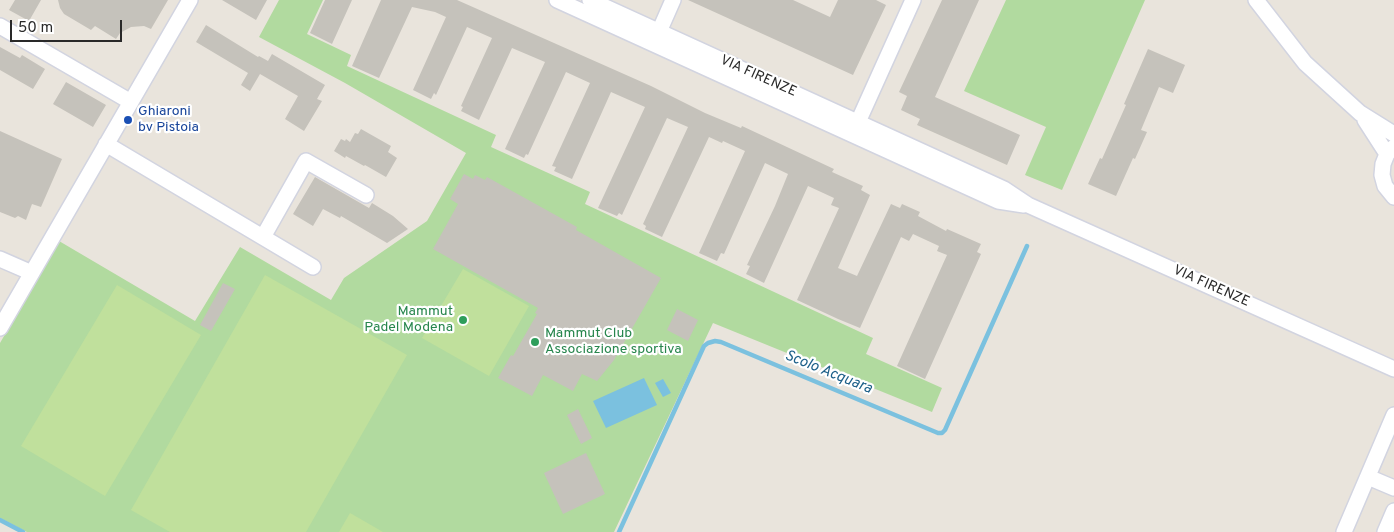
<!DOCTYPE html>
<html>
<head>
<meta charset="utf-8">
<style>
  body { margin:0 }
  #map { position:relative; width:1394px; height:532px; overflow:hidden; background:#e9e4dc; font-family:Overpass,sans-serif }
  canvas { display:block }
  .scale { position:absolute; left:10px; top:20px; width:112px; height:22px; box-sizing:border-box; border:2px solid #292929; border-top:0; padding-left:6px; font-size:15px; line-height:18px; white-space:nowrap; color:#292929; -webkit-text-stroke:4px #fff; paint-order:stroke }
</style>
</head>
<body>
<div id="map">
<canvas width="1394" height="532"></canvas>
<div class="scale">50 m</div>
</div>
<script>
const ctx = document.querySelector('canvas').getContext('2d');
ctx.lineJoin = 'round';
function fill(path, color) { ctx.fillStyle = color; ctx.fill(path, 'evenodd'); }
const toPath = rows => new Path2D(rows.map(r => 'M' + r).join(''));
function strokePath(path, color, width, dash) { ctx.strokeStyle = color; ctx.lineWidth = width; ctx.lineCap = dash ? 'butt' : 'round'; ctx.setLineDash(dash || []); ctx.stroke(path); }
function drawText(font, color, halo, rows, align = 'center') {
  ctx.font = font + ' Overpass,sans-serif'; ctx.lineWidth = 4.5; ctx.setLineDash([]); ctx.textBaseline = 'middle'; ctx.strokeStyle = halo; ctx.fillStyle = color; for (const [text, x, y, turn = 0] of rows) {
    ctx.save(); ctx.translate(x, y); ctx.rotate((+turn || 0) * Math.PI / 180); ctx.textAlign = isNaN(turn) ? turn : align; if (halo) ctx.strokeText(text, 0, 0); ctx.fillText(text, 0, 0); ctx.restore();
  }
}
fill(toPath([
  [279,0,323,0,307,34,351,55,347,66,496,135,491,147,590,192,585,204,873,338,866,354,942,388,932,412,713,323,614,532,27,532,0,518,0,343,59,241,195,321,240,247,331,300,344,278,427,221,466,153,345,83,259,37],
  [1006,0,1145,0,1062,190,1025,175,1046,127,964,91]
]), '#b1da9f');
fill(toPath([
  [463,269,529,306,489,376,422,338],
  [265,275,407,355,306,532,170,532,131,510],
  [117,285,201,335,105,496,21,446],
  [350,513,383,532,339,532]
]), '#c0e09c');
fill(toPath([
  [644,378,657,405,606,428,593,401],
  [663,379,671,393,663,397,655,383]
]), '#7bc1df');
strokePath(toPath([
  [0,520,23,532],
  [619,532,704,346,708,343,715,341,721,342,938,433,942,433,945,430,1027,246]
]), '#7bc1df', 4.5);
fill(toPath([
  [15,0,41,0,29,21,9,10],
  [58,0,168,0,151,29,144,26,131,27,120,33,116,39,95,26,91,30,64,14,60,8],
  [222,0,267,0,256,20],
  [325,0,352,0,332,44,310,33],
  [381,0,457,0,651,86,705,113,741,128,742,126,834,169,832,172,863,186,861,190,870,195,838,268,857,276,891,204,900,208,902,204,920,212,918,216,946,231,947,229,981,244,977,252,981,254,925,379,897,366,947,255,937,251,939,246,913,234,909,241,901,237,860,328,838,319,797,300,839,208,831,205,834,198,808,186,764,283,746,274,750,266,747,265,775,206,788,174,765,163,724,254,721,253,717,261,699,253,745,151,723,141,722,143,709,137,662,237,645,229,646,226,643,224,688,127,667,118,622,215,619,213,617,216,598,208,645,107,611,92,572,179,554,171,556,167,552,166,590,83,566,72,528,155,526,154,524,158,505,149,545,62,512,48,479,120,461,111,463,107,461,106,492,38,467,27,436,95,434,93,431,99,413,90,446,17,435,12,412,7,379,78,352,66],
  [688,0,793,0,830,17,838,0,876,0,886,5,853,75],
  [942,0,979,0,935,97,1020,135,1007,165,917,125,920,119,901,110,907,96,899,92],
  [206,25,258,57,259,56,268,61,272,54,325,85,317,99,322,101,304,131,285,119,298,96,260,74,250,91,241,85,248,73,196,42],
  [0,47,20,58,22,55,45,69,33,89,0,70],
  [1148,49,1185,65,1173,93,1159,87,1141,130,1147,132,1135,159,1133,158,1116,196,1088,184,1100,158,1102,159,1126,105,1124,104],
  [66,82,106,105,93,127,53,104],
  [361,129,391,146,388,152,397,158,386,177,365,165,364,166,346,156,345,158,334,151,341,139,345,141,346,139,350,142,355,133,358,134],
  [0,131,62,159,41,207,32,204,26,220,18,216,15,218,0,212],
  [464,174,473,179,475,175,485,180,487,177,577,227,576,230,661,278,614,360,597,381,582,374,573,391,543,375,532,396,498,378,511,355,513,356,537,314,535,313,538,308,433,249,458,204,450,199],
  [315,177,369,208,372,203,393,216,408,229,387,243,341,216,340,218,323,209,313,226,293,214],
  [223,283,235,289,211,331,200,325],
  [677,309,698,320,688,341,667,330],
  [578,409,592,438,581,444,567,415],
  [586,453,605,494,563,514,544,473]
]), '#c5c2bb');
const minor = toPath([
  [557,0,998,201,1024,205],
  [590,0,1004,189,1028,205,1394,369],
  [1256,0,1305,63,1360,113,1394,134],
  [0,26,131,102],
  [655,41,673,0],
  [1365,120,1387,154],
  [854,131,913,0],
  [106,144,313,267],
  [1394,147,1387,154,1383,164,1382,175,1385,186,1394,197],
  [263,237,306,161,366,195],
  [0,259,32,273],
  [0,328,190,0],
  [1368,477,1394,488],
  [1344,532,1394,415],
  [1385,532,1394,511]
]);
strokePath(minor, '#d2d4e0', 18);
strokePath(minor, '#fff', 15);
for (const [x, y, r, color] of [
  [128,120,5,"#1a4fb4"],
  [463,320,5,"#2e9e5b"],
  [535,342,5,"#2e9e5b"]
]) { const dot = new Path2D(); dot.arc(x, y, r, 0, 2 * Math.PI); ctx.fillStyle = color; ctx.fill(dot); strokePath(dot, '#fff', 2); }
drawText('14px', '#292929', '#fff', [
  ["VIA FIRENZE",758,77,24],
  ["VIA FIRENZE",1211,287,24]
]);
drawText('14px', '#164399', '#fff', [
  ["Ghiaroni",138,112],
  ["bv Pistoia",138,128]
], 'left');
drawText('14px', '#27864d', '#fff', [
  ["Mammut",453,312],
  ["Padel Modena",453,328],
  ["Mammut Club",545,334,"left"],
  ["Associazione sportiva",545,350,"left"]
], 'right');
drawText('italic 15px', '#1d6089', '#fff', [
  ["Scolo Acquara",828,373,22]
]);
</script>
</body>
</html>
